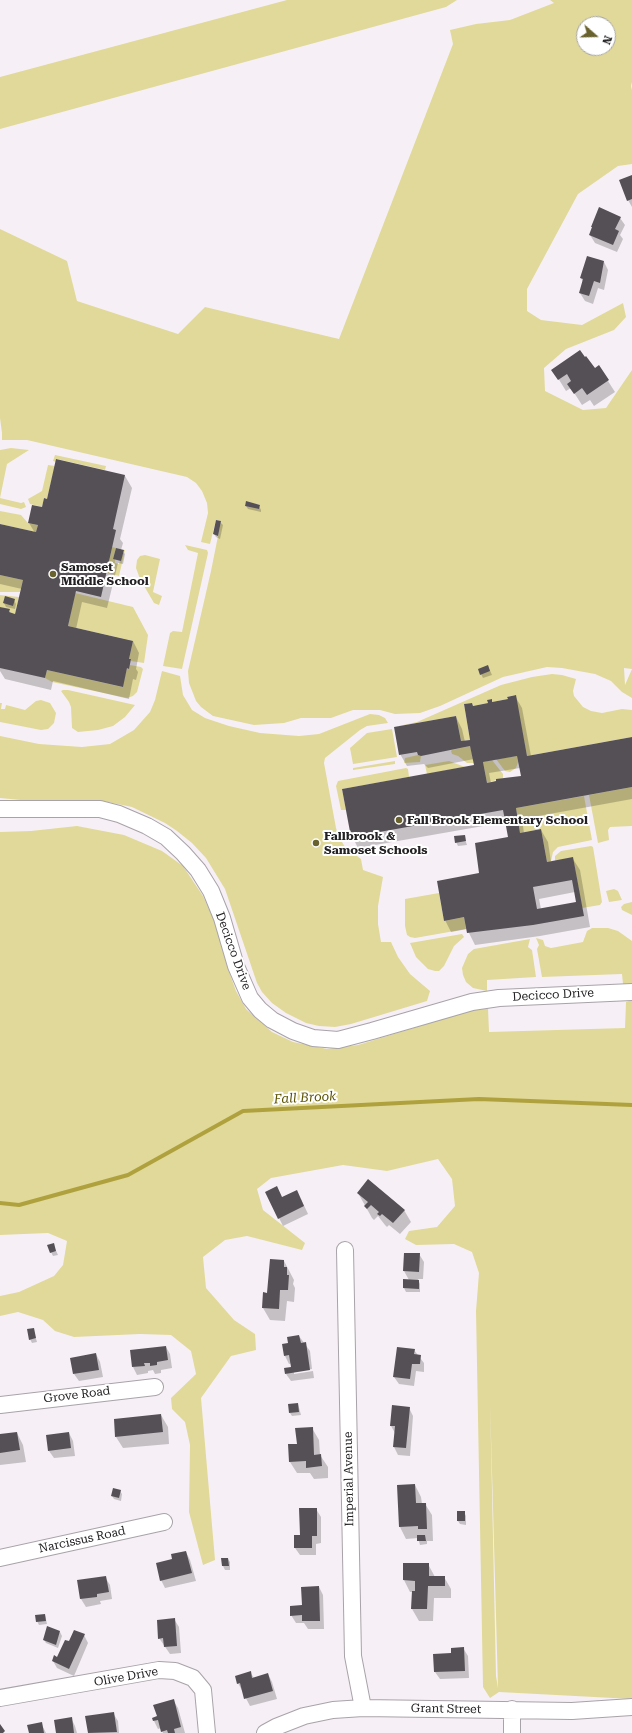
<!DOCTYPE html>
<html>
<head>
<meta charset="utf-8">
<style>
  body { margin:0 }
  #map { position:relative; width:632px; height:1733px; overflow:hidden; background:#f6f0f6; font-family:"Roboto Serif",serif }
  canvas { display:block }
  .north { position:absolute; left:576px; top:16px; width:40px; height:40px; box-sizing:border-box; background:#fff; border:1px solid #a7a6a7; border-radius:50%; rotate:110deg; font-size:11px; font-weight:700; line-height:16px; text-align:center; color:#232123 }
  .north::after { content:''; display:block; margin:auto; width:14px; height:18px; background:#69622e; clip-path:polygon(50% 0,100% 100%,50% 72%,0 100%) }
</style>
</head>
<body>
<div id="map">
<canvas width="632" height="1733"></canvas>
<div class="north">N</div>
</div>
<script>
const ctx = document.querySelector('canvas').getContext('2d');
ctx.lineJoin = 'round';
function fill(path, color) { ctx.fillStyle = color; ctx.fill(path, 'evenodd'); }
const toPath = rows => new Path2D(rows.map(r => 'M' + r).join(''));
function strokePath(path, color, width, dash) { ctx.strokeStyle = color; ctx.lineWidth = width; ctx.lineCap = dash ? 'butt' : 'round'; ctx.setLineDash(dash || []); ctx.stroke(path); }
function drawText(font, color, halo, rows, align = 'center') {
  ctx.font = font + ' "Roboto Serif",serif'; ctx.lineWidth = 4; ctx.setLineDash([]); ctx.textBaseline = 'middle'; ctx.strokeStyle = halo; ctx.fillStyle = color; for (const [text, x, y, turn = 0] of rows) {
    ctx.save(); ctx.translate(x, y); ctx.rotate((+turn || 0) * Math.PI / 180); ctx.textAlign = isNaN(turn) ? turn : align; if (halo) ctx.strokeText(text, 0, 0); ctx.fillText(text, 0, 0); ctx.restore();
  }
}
fill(toPath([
  [287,0,457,0,446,7,0,129,0,77],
  [550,0,632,0,632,82,631,86,632,90,632,164,618,166,578,194,527,289,527,311,541,320,582,325,623,303,626,317,614,330,566,349,544,368,545,391,583,410,606,408,632,370,632,698,622,692,611,681,595,674,562,668,547,667,503,677,440,706,420,713,395,714,380,710,353,710,331,718,301,718,284,723,254,725,213,716,201,707,196,701,189,683,188,671,211,571,221,521,216,520,210,544,201,542,208,513,207,503,202,491,196,483,187,477,27,440,2,440,2,433,0,418,0,229,67,261,77,301,178,334,205,307,339,339,453,44,450,30,476,24,510,20,554,3],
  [584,24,608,24,608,48,584,48],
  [246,502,260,505,259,509,245,506],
  [624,668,632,669,625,685],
  [11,448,29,450,7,464,0,498,0,450],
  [55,455,106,466,105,470,57,459,56,462,53,461],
  [48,465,55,466,47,499,44,498,42,507,30,504,28,499,42,491],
  [0,498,21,503,24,502,26,507,21,509,0,504],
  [0,511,21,515,28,523,38,525,36,532,0,524],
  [185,545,207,550,208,553,182,669,163,666,170,633,173,631,182,632,198,553,188,550],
  [112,547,116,548,113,559,115,559,115,563,119,564,124,550,125,550,119,576,107,573],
  [145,555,160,559,153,592,162,596,159,605,154,603,140,579,136,568,137,560,140,556],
  [0,575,23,580,20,592,0,592],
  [75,593,133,607,148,635,144,663,131,661,131,659,129,659,133,641,68,626],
  [0,595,19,597,15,614,9,612,10,610,0,607],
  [130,665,141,667,143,669,137,692,133,696,127,698,52,682,45,678,47,670,122,687,127,668,129,668],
  [162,671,180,676,183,695,192,710,205,718,229,726,260,733,299,736,319,734,370,714,379,715,385,718,388,723,367,726,360,730,325,758,324,763,336,828,339,837,345,847,361,859,363,870,383,877,378,906,378,924,381,942,391,942,398,957,410,974,430,991,427,1001,351,1024,335,1027,319,1026,306,1023,286,1013,272,1003,262,992,257,983,225,889,206,858,192,843,177,831,165,823,132,807,103,801,31,801,0,798,0,736,39,744,82,747,110,744,134,730,150,712,155,700],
  [552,674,562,675,576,679,573,691,574,696,583,707,591,711,602,713,622,709,632,710,632,737,527,756,515,695,507,697,508,699,492,702,492,699,487,700,488,703,473,706,472,703,464,704,470,740,461,741,456,716,394,727,417,722,501,685,532,677],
  [63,690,68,690,135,705,125,717,113,726,98,730,78,732,72,728,71,707,69,702,61,691],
  [41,700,50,703,56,713,54,723,48,729,41,730,0,722,0,703,2,703,1,709,5,709,6,705,25,710,36,701],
  [392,729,397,757,353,764,350,748,367,733],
  [470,746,474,763,467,763,458,756,452,754,451,751,452,750],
  [418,755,421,756,420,762,404,763,405,758],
  [517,756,518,762,516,768,510,772,505,771,496,759],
  [492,760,503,774,503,778,487,783,483,762],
  [395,761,395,764,353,770,353,768],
  [449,761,465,767,427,774,425,765],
  [406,768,408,769,409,777,342,789,346,810,341,810,336,786,338,781],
  [632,787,632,826,610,827,608,830,609,840,598,843,589,795],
  [584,796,592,840,558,847,553,852,551,861,547,862,541,829,520,833,516,808],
  [77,826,124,835,162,851,183,866,203,896,215,923,227,966,236,991,246,1009,272,1032,293,1042,327,1049,358,1045,485,1006,488,1008,489,1032,625,1028,626,1002,632,1000,632,1699,499,1692,490,1698,483,1687,476,1311,479,1273,472,1252,454,1244,416,1245,405,1239,409,1231,437,1227,455,1206,452,1179,438,1159,387,1171,343,1165,271,1178,257,1189,263,1210,305,1243,302,1250,247,1236,225,1240,203,1257,206,1288,234,1320,255,1334,256,1350,231,1356,201,1398,215,1560,203,1565,189,1512,190,1445,185,1422,172,1409,171,1398,196,1374,191,1351,171,1335,140,1334,74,1337,55,1331,43,1320,18,1312,0,1316,0,1296,19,1292,54,1276,63,1265,67,1241,48,1233,0,1235,0,832,31,831],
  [490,1399,490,1400,498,1688,496,1676],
  [591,846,593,847,602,902,600,905,582,908,573,858,555,861,555,856,561,851],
  [614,889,618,891,622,900,609,902,606,891],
  [439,893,444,921,464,917,466,929,415,938,410,937,407,935,405,926,405,899],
  [632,902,632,915,622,910,621,907,624,904],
  [592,928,608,928,618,931,632,941,632,983,628,985,623,984,622,974,542,977,537,949,539,945,536,938,543,940,545,946,551,948,583,942,587,931],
  [462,934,464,937,454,946,444,966,439,971,435,971,428,969,416,957,410,943],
  [530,939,528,947,532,950,536,977,487,980,487,991,473,988,466,982,463,975,462,968,468,954,474,949]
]), '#e1d999');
fill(toPath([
  [632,176,632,207,628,200],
  [620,218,625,225,620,235,623,239,617,252,595,243,590,235],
  [604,262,608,270,604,290,598,288,593,304,585,301,580,293,583,282,581,278],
  [599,367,615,392,594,406,590,400,582,405,571,388,566,391,553,370,595,370],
  [125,476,132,488,120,539,123,543,121,550,125,554,123,564,118,563,107,608,82,602,76,629,133,641,139,653,136,669,138,672,136,680,133,679,129,699,53,681,51,690,5,679,0,671,0,608,9,610,11,614,16,615,22,589,0,584,0,525,35,533,29,523,43,508,48,500],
  [246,506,259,506,261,510,261,512,248,509],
  [220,522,223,525,220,539,216,537,214,534],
  [14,600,16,604,15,609,6,607,4,603],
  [488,666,492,675,483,678,481,674],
  [515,696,522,708,531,756,632,738,632,799,522,819,524,833,541,830,548,842,551,862,573,859,580,870,590,927,540,936,475,945,467,929,451,932,445,920,509,837,506,822,358,848,352,836,475,766,474,759,428,768,424,764,407,766,400,754,456,717,462,729,465,742,471,741,473,707,489,704,491,700,493,703,509,700],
  [520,768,522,777,491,783,489,773],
  [575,892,577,903,541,909,539,899],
  [464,836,467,845,458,846,456,842],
  [266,1192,282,1198,301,1199,308,1214,283,1226],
  [358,1193,404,1210,411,1222,400,1234,389,1225,387,1227,385,1225,378,1216,374,1220,372,1218],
  [53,1244,58,1255,53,1256,48,1246],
  [405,1254,419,1254,424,1262,423,1279,418,1279,420,1284,420,1292,406,1292,404,1288,409,1280,404,1271],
  [284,1261,294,1280,293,1284,295,1288,294,1302,287,1301,285,1321,270,1320,263,1308],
  [33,1329,37,1342,32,1343,30,1339],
  [299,1336,310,1351,312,1369,294,1372,294,1374,313,1371,314,1378,291,1381,286,1374,292,1368,292,1363,289,1364,285,1356,283,1345,289,1344],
  [166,1347,170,1354,172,1368,161,1370,161,1373,155,1374,153,1370,148,1371,148,1373,137,1375,133,1367],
  [414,1350,424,1363,424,1372,416,1371,414,1386,399,1384,394,1377],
  [96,1354,100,1362,103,1377,79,1381,74,1374],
  [298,1404,301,1415,292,1416,290,1413],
  [409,1408,413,1416,410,1456,398,1455,394,1447,395,1433,391,1426],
  [161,1415,168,1427,169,1444,123,1448,116,1437],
  [312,1428,319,1440,320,1455,328,1467,328,1478,314,1479,310,1473,297,1473,290,1462,298,1445],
  [17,1433,23,1445,26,1462,0,1465,0,1435],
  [69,1433,73,1441,75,1456,54,1458,49,1451],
  [415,1485,421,1497,422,1504,425,1504,432,1515,433,1541,427,1541,427,1544,420,1545,418,1538,406,1539,400,1527],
  [120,1491,122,1494,121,1501,114,1499,112,1496],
  [316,1509,321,1517,321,1543,316,1544,316,1555,300,1555,295,1548],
  [464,1512,466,1516,466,1525,460,1524,458,1521],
  [186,1552,190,1560,196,1581,165,1588,161,1580,173,1560],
  [222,1559,228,1559,230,1562,230,1570,225,1570,223,1566],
  [404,1564,428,1564,435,1577,444,1577,451,1589,451,1598,434,1598,433,1621,419,1621,412,1609,413,1592,410,1592,404,1580],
  [105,1577,110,1585,112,1599,100,1601,101,1604,86,1607,81,1599,78,1581],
  [319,1587,323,1595,324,1629,308,1629,304,1623,296,1623,291,1615,303,1606],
  [45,1615,47,1624,39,1625,37,1621],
  [174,1619,179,1627,181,1653,170,1654,159,1638],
  [60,1632,62,1636,58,1648,46,1643,44,1640],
  [84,1635,88,1643,74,1676,57,1668,53,1661,57,1658,69,1643],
  [463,1648,468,1656,469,1678,440,1679,435,1672,452,1654],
  [250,1672,254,1678,268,1674,272,1682,277,1699,250,1706,238,1683],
  [173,1700,178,1708,185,1733,163,1733,161,1728,158,1729,154,1721],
  [113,1713,118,1721,119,1733,89,1733,86,1717],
  [71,1718,75,1726,77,1733,57,1733],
  [41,1723,46,1733,30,1733]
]), '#0003');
strokePath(toPath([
  [0,1203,19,1205,128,1175,243,1111,479,1099,632,1105]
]), '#afa23e', 4);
fill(toPath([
  [632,175,632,199,627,201,619,180],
  [599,207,621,217,615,229,619,231,613,245,589,235,592,227,591,227],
  [587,256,604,261,600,283,594,281,589,296,579,293,583,279,580,278],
  [580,350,585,357,586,356,595,368,599,365,609,380,587,395,582,388,574,394,567,384,571,381,567,374,558,380,551,370],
  [56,459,125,475,113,529,116,530,101,597,76,591,68,626,133,641,129,659,131,659,129,669,127,668,123,687,47,670,45,678,0,668,0,607,10,609,9,612,15,614,23,580,0,575,0,524,36,532,38,525,28,523,32,505,42,507,44,498,47,499],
  [246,501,260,505,259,509,245,506],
  [216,520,221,521,218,536,213,534],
  [116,548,124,550,121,561,113,559],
  [5,596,15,599,13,606,3,603],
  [488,665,490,671,480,675,478,669],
  [516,695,527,756,632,737,632,787,516,808,520,833,541,829,547,862,573,857,584,916,533,925,467,933,464,917,444,921,437,881,479,873,475,843,508,837,503,810,351,837,342,789,474,765,470,746,421,756,418,755,417,752,399,755,394,727,456,716,461,741,470,740,464,704,472,703,473,706,488,703,487,700,492,699,492,702,508,699,507,697],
  [517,756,521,776,496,779,496,781,487,783,483,762],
  [572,880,576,902,537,909,533,887],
  [465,835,466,841,455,843,454,836],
  [368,1179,405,1210,393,1223,382,1214,380,1216,377,1214,379,1212,371,1205,367,1209,364,1206,368,1202,357,1193],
  [277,1186,282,1197,297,1190,304,1206,278,1219,265,1192],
  [54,1243,56,1251,50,1253,47,1245],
  [404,1253,420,1253,419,1272,403,1271],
  [270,1259,284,1260,284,1267,287,1267,287,1275,289,1275,288,1290,280,1290,279,1309,262,1308,263,1292,267,1293],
  [403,1279,419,1280,419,1289,403,1288],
  [34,1328,36,1338,29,1340,27,1329],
  [299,1335,301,1343,306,1342,310,1370,285,1374,284,1368,291,1367,289,1355,284,1356,282,1344,288,1343,287,1337],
  [166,1346,168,1360,157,1362,157,1365,150,1366,150,1363,144,1363,145,1366,132,1367,130,1350],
  [397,1347,415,1349,414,1354,421,1355,420,1364,412,1364,410,1379,393,1377],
  [96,1353,99,1370,73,1374,70,1358],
  [298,1403,299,1412,289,1413,288,1404],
  [392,1405,410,1407,406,1448,393,1447,395,1426,390,1426],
  [161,1414,163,1432,115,1437,114,1419],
  [313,1427,314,1455,321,1454,322,1466,306,1468,306,1461,289,1462,288,1444,297,1444,295,1428],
  [17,1432,20,1450,0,1453,0,1434],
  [69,1432,71,1448,48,1451,46,1435],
  [415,1484,416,1503,426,1503,427,1529,418,1529,418,1526,399,1527,397,1485],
  [113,1488,121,1490,119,1498,111,1496],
  [299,1508,317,1508,317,1536,312,1536,312,1548,294,1548,294,1535,300,1535],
  [457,1511,465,1511,465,1521,457,1521],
  [417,1535,425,1535,426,1541,417,1541],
  [186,1551,192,1573,160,1581,156,1563,172,1559,171,1554],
  [221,1558,228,1558,229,1566,222,1566],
  [403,1563,429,1563,429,1576,445,1576,445,1586,428,1586,427,1609,411,1609,412,1591,415,1591,415,1581,403,1580],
  [106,1576,109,1592,97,1594,97,1597,80,1599,77,1580],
  [319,1586,320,1621,302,1621,302,1615,290,1616,290,1606,302,1605,301,1587],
  [45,1614,46,1621,36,1622,35,1615],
  [175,1618,177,1646,164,1647,163,1638,158,1639,157,1620],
  [47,1626,60,1631,56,1645,43,1640],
  [74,1630,85,1634,69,1669,52,1661,54,1655,57,1657,65,1640,69,1641],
  [464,1647,465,1671,434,1672,433,1654,451,1653,451,1648],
  [251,1671,252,1678,268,1673,273,1691,244,1699,240,1683,237,1684,235,1676],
  [174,1699,181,1727,174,1729,175,1733,168,1733,167,1730,161,1732,158,1720,153,1721,152,1718,157,1716,153,1705],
  [114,1712,117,1732,88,1733,85,1716],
  [72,1717,74,1733,56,1733,54,1720],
  [42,1722,44,1733,29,1733,27,1725],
  [0,1724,5,1731,3,1733,0,1733]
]), '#555055');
const street = toPath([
  [0,809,100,809,119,814,147,826,166,837,183,853,198,870,211,891,222,918,236,966,250,998,260,1010,272,1020,293,1031,313,1038,338,1040,372,1031,472,1002,499,998,632,992],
  [345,1250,353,1656,363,1708],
  [0,1405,155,1387],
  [0,1558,164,1522],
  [0,1698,159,1670,175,1671,193,1678,203,1690,207,1733],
  [265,1733,276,1727,304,1716,333,1710,363,1708,572,1711,632,1707],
  [512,1733,512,1709]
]);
strokePath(street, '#a8a3a8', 18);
strokePath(street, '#fff', 16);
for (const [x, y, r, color] of [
  [53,574,4,"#69622e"],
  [399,820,4,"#69622e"],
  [316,843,4,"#69622e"]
]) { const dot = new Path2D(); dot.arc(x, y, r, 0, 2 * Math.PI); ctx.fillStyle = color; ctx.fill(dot); strokePath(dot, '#fff', 1.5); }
drawText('bold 12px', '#232123', '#fff', [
  ["Samoset",61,567],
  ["Middle School",61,581],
  ["Fall Brook Elementary School",407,820],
  ["Fallbrook &",324,836],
  ["Samoset Schools",324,850]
], 'left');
drawText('12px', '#232123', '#fff', [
  ["Decicco Drive",233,951,70],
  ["Decicco Drive",553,995,-3],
  ["Grove Road",77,1395,-7],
  ["Imperial Avenue",349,1479,-91],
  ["Narcissus Road",82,1540,-12],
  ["Olive Drive",126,1677,-10],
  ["Grant Street",446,1709,1]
]);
drawText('italic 13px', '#5b5200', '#fff', [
  ["Fall Brook",305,1098,-3]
]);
</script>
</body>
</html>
